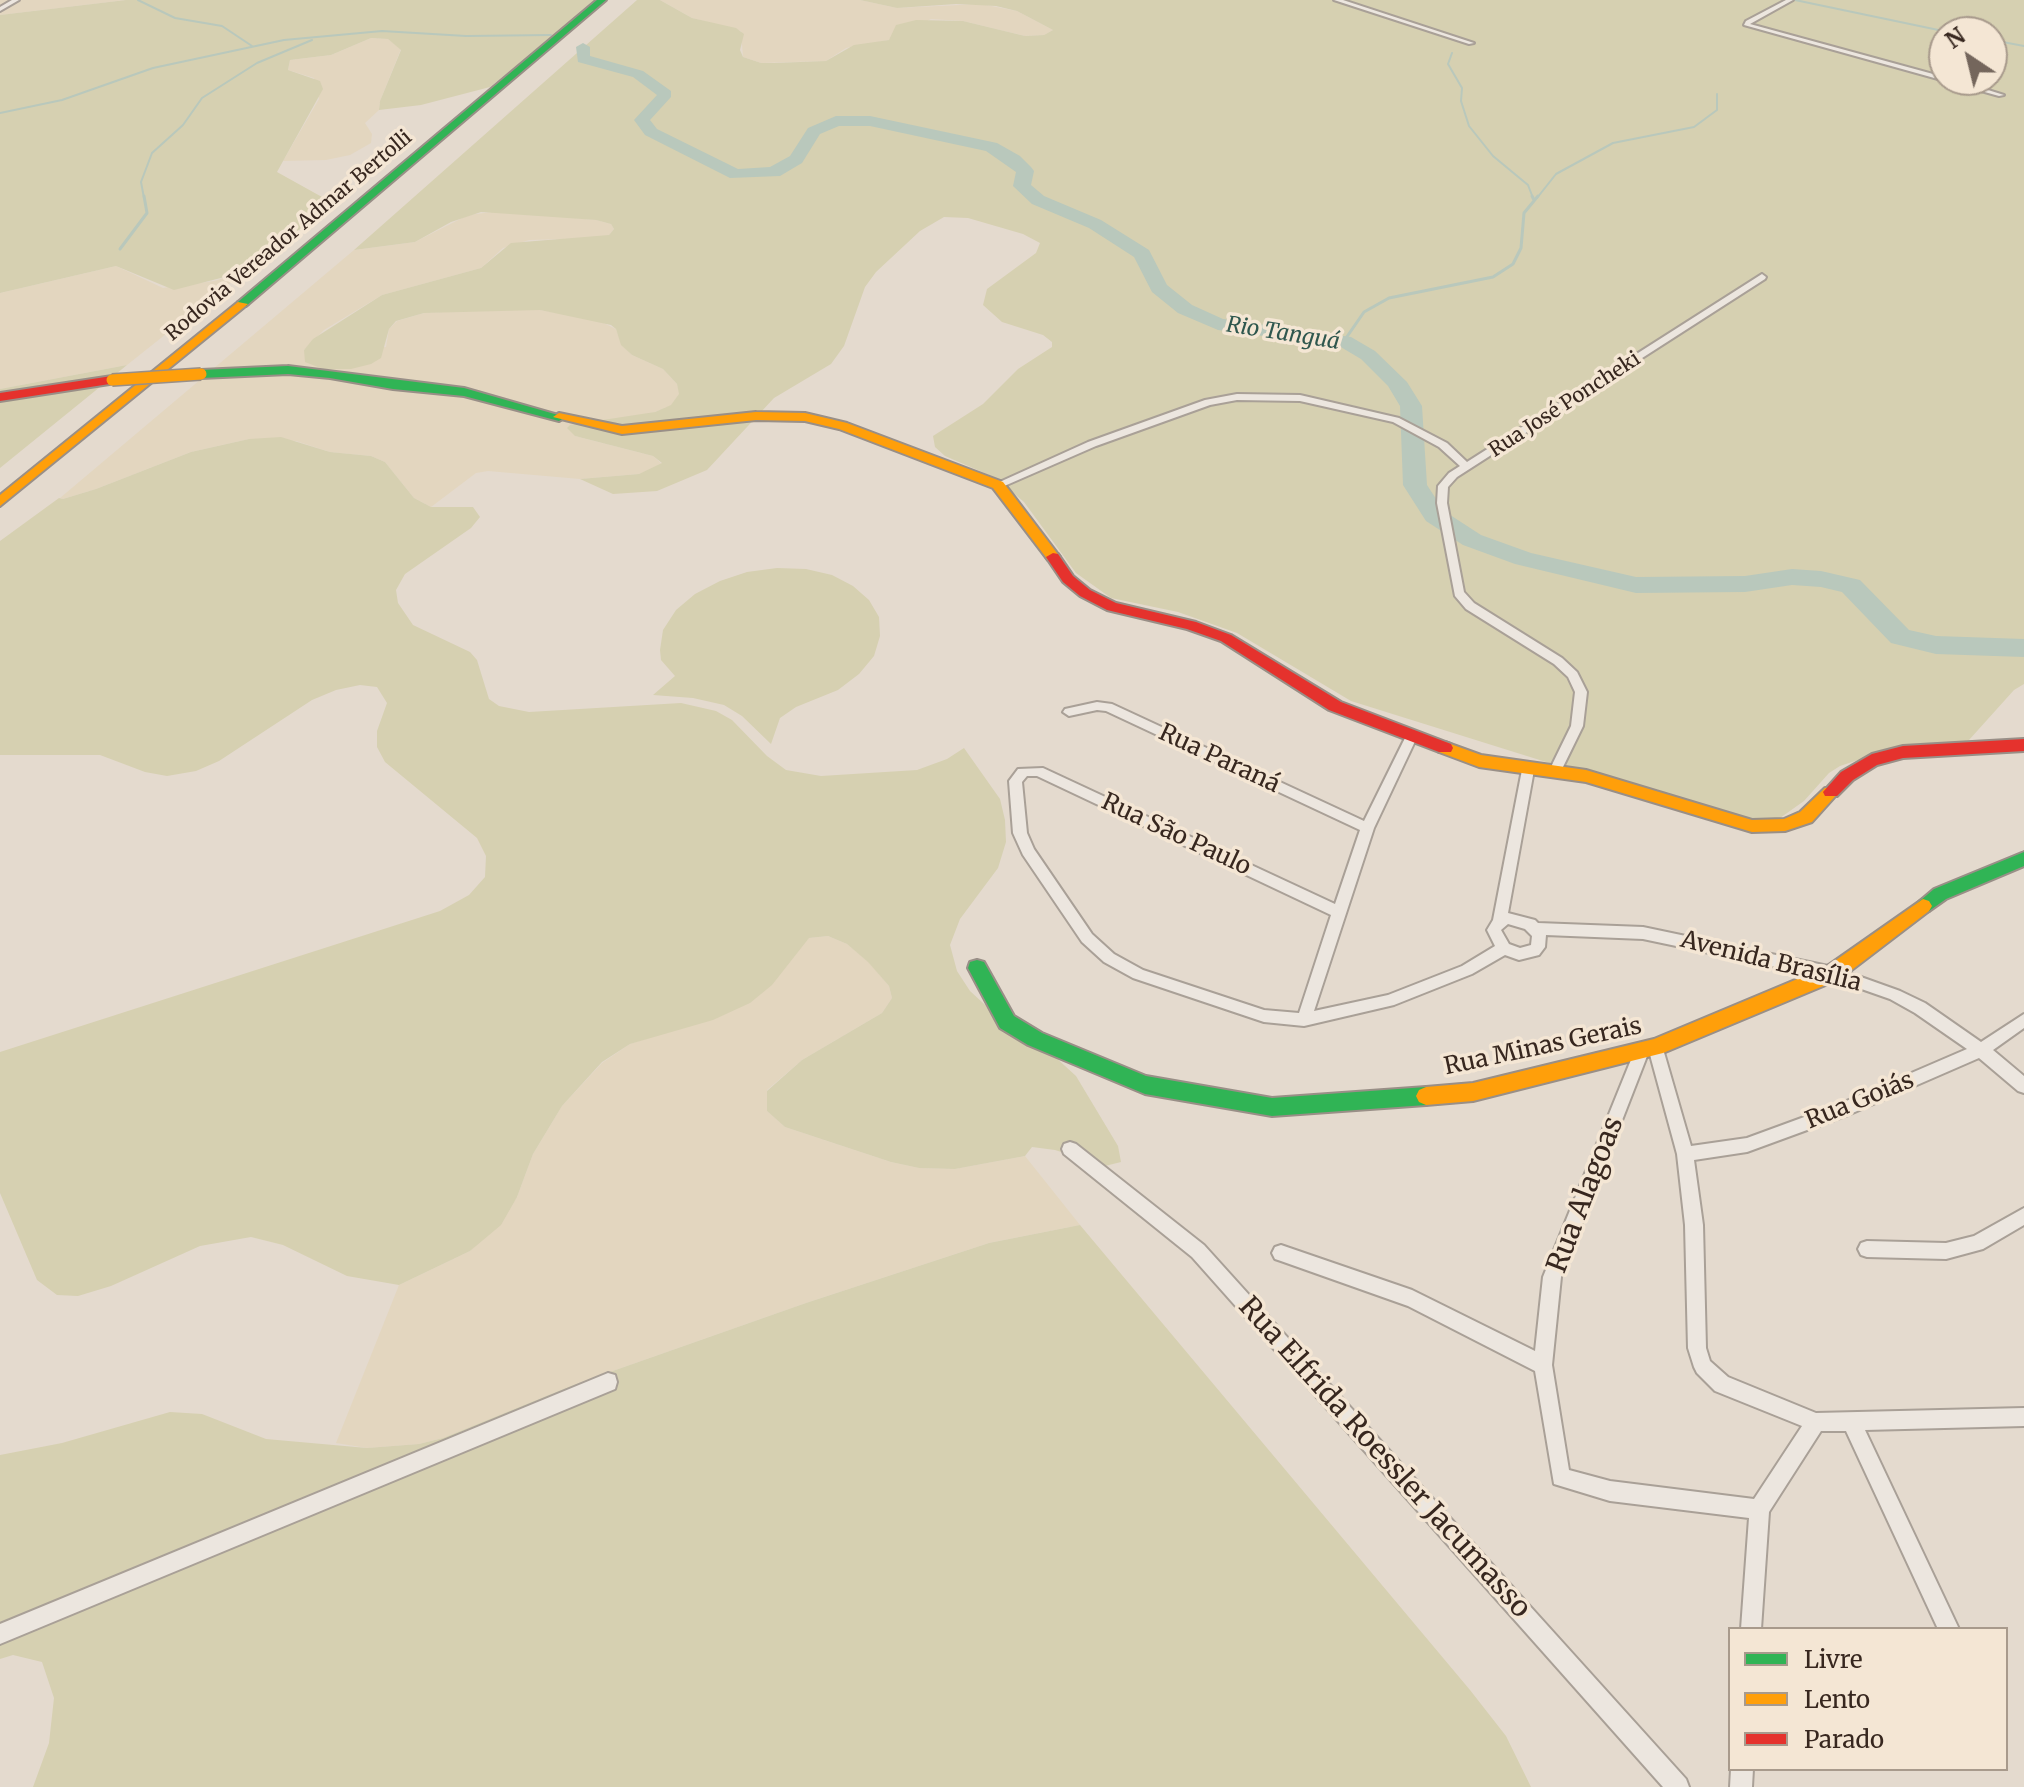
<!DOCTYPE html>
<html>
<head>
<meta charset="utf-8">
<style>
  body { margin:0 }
  #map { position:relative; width:2024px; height:1787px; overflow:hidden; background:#e4dace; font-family:Merriweather,serif }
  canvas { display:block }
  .legend { position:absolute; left:1728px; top:1627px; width:280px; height:144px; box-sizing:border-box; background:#f4e6d4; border:2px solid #a89a8c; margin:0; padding:10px 14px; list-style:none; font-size:24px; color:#37271f }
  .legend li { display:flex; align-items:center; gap:16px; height:40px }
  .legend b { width:40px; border:2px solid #a89a8c }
  .north { position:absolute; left:1928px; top:16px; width:80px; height:80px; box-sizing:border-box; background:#f4e6d4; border:2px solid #a89a8c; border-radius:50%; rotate:325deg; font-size:22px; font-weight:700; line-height:32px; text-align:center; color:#37271f }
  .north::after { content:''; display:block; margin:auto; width:28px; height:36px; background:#74665c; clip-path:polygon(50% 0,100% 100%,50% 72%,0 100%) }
</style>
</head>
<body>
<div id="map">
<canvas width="2024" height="1787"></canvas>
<ul class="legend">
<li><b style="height:10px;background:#30b455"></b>Livre</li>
<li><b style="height:10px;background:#ff9f0a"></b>Lento</li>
<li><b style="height:10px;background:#e5322d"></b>Parado</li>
</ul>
<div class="north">N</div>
</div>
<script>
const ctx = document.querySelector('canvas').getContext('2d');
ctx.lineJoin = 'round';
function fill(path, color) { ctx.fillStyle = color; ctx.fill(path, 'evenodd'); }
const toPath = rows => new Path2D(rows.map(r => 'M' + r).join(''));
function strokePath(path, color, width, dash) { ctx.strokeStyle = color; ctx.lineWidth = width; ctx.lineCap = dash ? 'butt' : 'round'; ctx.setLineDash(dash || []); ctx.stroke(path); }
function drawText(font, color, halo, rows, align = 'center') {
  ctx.font = font + ' Merriweather,serif'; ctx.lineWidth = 7; ctx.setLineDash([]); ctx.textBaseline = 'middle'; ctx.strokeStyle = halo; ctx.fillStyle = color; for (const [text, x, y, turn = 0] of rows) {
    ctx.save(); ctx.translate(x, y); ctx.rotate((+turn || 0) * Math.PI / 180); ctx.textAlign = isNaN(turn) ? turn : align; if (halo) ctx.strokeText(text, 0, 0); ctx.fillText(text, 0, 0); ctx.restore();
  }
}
fill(toPath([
  [0,0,126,0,0,15],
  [660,0,860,0,897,8,981,4,1017,11,1053,30,1044,35,1025,36,963,21,931,19,889,40,846,48,826,61,761,63,743,57,741,31,692,18],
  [371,38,388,39,401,49,380,101,379,110,365,123,372,134,371,143,350,155,326,160,283,161,319,99,314,78,288,70,290,60,331,55],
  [501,211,596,220,611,224,614,229,609,235,598,238,529,240,503,248,481,268,382,295,324,330,304,350,386,347,389,329,397,321,424,313,510,309,540,310,597,320,616,329,622,345,632,355,663,369,677,384,680,394,672,405,655,412,575,436,653,456,662,464,657,468,639,474,580,479,488,471,476,473,431,507,414,498,385,462,371,456,330,452,296,441,249,439,191,452,96,489,63,499,60,498,354,250,415,242,468,215],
  [116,266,163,288,214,281,244,272,127,365,0,389,0,293],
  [828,936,847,944,868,961,889,986,892,998,882,1013,802,1060,767,1090,767,1111,785,1127,891,1162,919,1168,955,1169,1025,1156,1080,1225,989,1243,806,1303,573,1385,443,1438,419,1444,367,1448,336,1443,399,1285,470,1251,517,1197,533,1154,562,1106,602,1063,630,1044,663,1033,809,938]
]), '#e3d6bf');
fill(toPath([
  [126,0,599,0,490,87,421,105,379,110,380,101,401,50,388,39,371,38,331,55,290,60,288,70,320,81,323,89,277,172,322,197,329,201,329,207,244,272,174,290,116,266,0,293,0,15],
  [637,0,660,0,692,18,736,28,744,34,740,50,743,57,761,63,774,63,826,61,854,45,889,40,896,25,916,20,963,21,1025,36,1044,35,1053,30,1017,11,996,6,956,4,897,8,860,0,2024,0,2024,684,2014,690,1969,740,1950,746,1861,759,1840,766,1829,773,1804,801,1780,818,1758,821,1610,782,1351,701,1237,633,1178,612,1111,598,1076,573,1024,502,996,478,945,456,935,447,933,436,983,404,1018,369,1052,347,1052,342,1043,335,1002,322,983,305,987,289,1036,253,1040,243,1023,234,968,218,944,217,920,231,876,272,865,287,844,346,831,364,774,398,707,470,657,491,613,494,580,479,639,474,662,463,653,456,575,436,567,428,570,425,655,412,671,405,679,394,677,384,663,369,632,355,621,345,616,329,611,325,540,310,424,313,396,321,389,329,381,358,371,364,351,369,323,369,305,362,304,350,313,339,382,295,481,268,511,243,609,235,614,229,611,224,596,220,481,212,451,222,415,242,354,250],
  [1944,32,1992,32,1992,80,1944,80],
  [127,365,0,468,0,389],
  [281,437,330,452,371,456,385,462,414,498,431,507,473,507,480,517,471,528,405,574,396,590,398,603,413,625,470,652,477,660,489,699,499,706,529,712,681,703,716,711,732,720,767,756,786,770,821,776,917,770,947,759,964,748,1000,799,1005,820,1006,842,998,868,960,919,950,945,957,971,970,991,1008,1026,1053,1055,1076,1076,1118,1146,1121,1162,1105,1166,1055,1150,1032,1147,1025,1156,955,1169,919,1168,891,1162,785,1127,767,1111,767,1091,802,1060,882,1013,892,998,889,986,868,962,847,944,828,936,809,938,772,985,750,1003,713,1020,630,1044,602,1062,562,1106,533,1154,517,1197,501,1225,470,1251,399,1285,347,1276,283,1245,251,1237,200,1246,111,1286,78,1296,57,1295,37,1280,0,1193,0,1052,440,911,469,895,485,877,486,856,477,838,385,762,377,747,377,731,387,703,377,687,360,685,336,690,312,700,219,761,196,771,167,776,145,772,100,755,0,755,0,541,59,498,63,499,96,489,191,452,249,439],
  [777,568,806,569,832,575,853,586,869,600,879,617,880,636,874,656,859,674,838,690,796,707,780,718,771,744,742,716,724,705,693,698,653,695,675,676,661,660,660,650,663,630,676,610,695,594,720,581,747,572],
  [1080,1225,1470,1690,1506,1736,1531,1787,33,1787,49,1743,54,1698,42,1662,13,1655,0,1659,0,1455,62,1443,170,1412,202,1414,266,1439,367,1448,419,1444,443,1438,573,1385,806,1303,989,1243]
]), '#d6d0b1');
strokePath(toPath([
  [138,0,175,18,222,26,252,46],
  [1795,0,1948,32],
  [1992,40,2024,46],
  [1452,53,1448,64,1462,88,1461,101,1469,126,1493,156,1528,185,1533,198],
  [0,113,62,100,153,68,284,40,382,31,466,36,551,35],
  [144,198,141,182,152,153,183,125,202,98,257,63,312,40],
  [1537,198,1556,174,1613,143,1694,127,1717,110,1717,94]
]), '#b9c8bc', 2);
strokePath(toPath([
  [1532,196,1534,200],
  [120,249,147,213,144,196],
  [1344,341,1364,312,1389,298,1493,277,1513,264,1521,248,1524,213,1538,196]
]), '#b9c8bc', 3);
fill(toPath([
  [583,43,590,47,590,56,643,71,671,91,671,97,650,120,657,129,738,169,770,167,790,156,808,128,836,116,870,116,997,143,1020,156,1031,167,1034,171,1031,185,1044,196,1101,220,1149,250,1167,285,1192,305,1223,319,1351,337,1375,351,1407,382,1422,406,1427,485,1444,511,1481,535,1531,553,1636,577,1745,576,1792,569,1821,571,1860,580,1909,630,1936,636,2024,639,2024,657,1936,654,1891,643,1842,592,1821,587,1792,585,1745,592,1636,593,1515,564,1463,545,1426,521,1403,485,1400,406,1388,386,1361,359,1339,346,1218,330,1178,313,1152,292,1134,257,1089,228,1032,204,1013,186,1016,172,986,151,870,126,839,126,820,134,802,163,780,176,730,178,645,135,634,120,657,95,633,77,578,62,576,47,583,43]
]), '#b9c8bc');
const street = toPath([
  [12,0,19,0,0,11,0,7,12,0],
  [1334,0,1343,0,1474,43,1469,44,1334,0],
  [1786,0,1793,0,1750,24,1944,77,1944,80,1956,80,2004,95,1999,96,1744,25,1746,21,1786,0],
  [1762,274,1766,277,1765,279,1457,477,1448,487,1447,503,1464,592,1474,603,1562,658,1577,672,1587,692,1583,726,1561,771,1555,776,1549,771,1571,726,1575,692,1568,677,1554,664,1466,609,1455,596,1437,503,1438,486,1449,473,1460,466,1439,447,1393,422,1300,401,1237,400,1210,405,1096,446,1002,487,998,488,993,485,1088,442,1205,400,1237,394,1300,395,1399,418,1447,443,1467,462,1762,274],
  [1097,702,1112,704,1364,821,1407,734,1415,734,1417,737,1374,828,1314,1011,1388,995,1462,966,1495,946,1487,930,1493,920,1522,770,1528,765,1534,770,1508,913,1535,920,1538,923,1643,927,1833,967,1900,991,1925,1003,1981,1042,2024,1014,2024,1028,1993,1050,2024,1076,2024,1093,2018,1091,1979,1058,1848,1115,1747,1152,1694,1160,1703,1225,1706,1348,1710,1361,1728,1377,1816,1413,2024,1408,2024,1426,1865,1430,1959,1629,1938,1629,1846,1431,1821,1431,1769,1512,1761,1629,1741,1629,1749,1518,1610,1501,1554,1484,1535,1371,1408,1306,1281,1261,1275,1259,1272,1253,1275,1247,1281,1245,1412,1290,1535,1351,1543,1277,1637,1045,1642,1043,1648,1047,1651,1042,1656,1040,1661,1042,1691,1146,1747,1138,1837,1105,1967,1049,1915,1013,1890,999,1833,979,1643,939,1546,935,1545,947,1539,955,1519,960,1505,955,1472,974,1394,1005,1304,1026,1264,1022,1133,978,1104,962,1082,942,1023,855,1013,833,1009,781,1018,769,1043,768,1335,904,1360,830,1106,711,1097,710,1069,716,1063,712,1065,709,1097,702],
  [1027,776,1037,776,1331,915,1299,1013,1264,1010,1143,970,1114,954,1092,934,1034,849,1027,833,1022,782,1027,776],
  [1508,924,1525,929,1532,936,1531,945,1520,948,1509,944,1501,930,1508,924],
  [1649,1051,1677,1154,1685,1225,1688,1348,1694,1367,1697,1373,1715,1391,1802,1426,1754,1499,1610,1481,1569,1470,1552,1365,1561,1277,1649,1051],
  [1070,1142,1076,1144,1204,1245,1686,1779,1689,1787,1663,1787,1192,1257,1064,1154,1062,1149,1064,1144,1070,1142],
  [2024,1208,2024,1225,1983,1249,1946,1259,1867,1257,1861,1255,1858,1249,1861,1243,1867,1241,1946,1243,1974,1236,2024,1208],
  [608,1373,615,1375,617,1382,615,1389,0,1644,0,1624,608,1373],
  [1731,1769,1753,1769,1752,1787,1730,1787,1731,1769]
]);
const fast = toPath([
  [597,0,606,0,246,306,238,306,238,302,597,0],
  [288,366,464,388,565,417,559,421,464,396,393,389,330,378,288,374,201,378,195,374,201,370,288,366],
  [2024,852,2024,866,1946,899,1929,911,1923,913,1917,911,1914,906,1934,889,2024,852],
  [977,960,984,962,1014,1016,1042,1033,1146,1076,1272,1098,1426,1087,1433,1090,1436,1096,1433,1102,1426,1105,1272,1116,1145,1094,1028,1045,1000,1028,968,968,970,962,977,960]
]);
const slow = toPath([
  [238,302,248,304,0,506,0,495,238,302],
  [756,412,805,413,847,423,1003,482,1060,557,1058,560,1048,560,993,488,839,429,805,421,756,420,622,434,553,417,559,413,622,426,756,412],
  [1445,742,1481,755,1586,770,1752,820,1784,819,1800,812,1825,788,1837,788,1839,792,1812,822,1785,831,1752,832,1586,782,1479,767,1439,752,1437,748,1439,744,1445,742],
  [1923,899,1929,901,1932,906,1929,911,1840,979,1663,1053,1473,1101,1426,1105,1419,1102,1416,1096,1419,1090,1426,1087,1473,1083,1654,1039,1826,967,1923,899]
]);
const jam = toPath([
  [112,376,118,380,116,383,0,401,0,393,112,376],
  [1053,553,1058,554,1073,576,1090,590,1116,603,1196,622,1231,635,1341,702,1451,744,1453,748,1451,752,1439,752,1329,710,1221,641,1187,629,1107,610,1080,596,1063,582,1046,557,1053,553],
  [2024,739,2024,751,1903,758,1877,765,1853,780,1837,796,1825,796,1823,792,1841,772,1872,754,1903,746,2024,739]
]);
strokePath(street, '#a9a097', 4);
strokePath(fast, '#998f87', 4);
strokePath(slow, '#998f87', 4);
strokePath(jam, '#998f87', 4);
fill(street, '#ece6df');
fill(fast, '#30b455');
fill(slow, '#ff9f0a');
fill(jam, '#e5322d');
const slowBridge = toPath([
  [112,380,201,374]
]);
strokePath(slowBridge, '#998f87', 14, []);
strokePath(slowBridge, '#ff9f0a', 11);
drawText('20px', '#37271f', '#f4e6d4', [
  ["Rodovia Vereador Admar Bertolli",289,236,-40],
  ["Rua José Poncheki",1565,405,-33]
]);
drawText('italic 22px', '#2f574e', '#f4e6d4', [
  ["Rio Tanguá",1283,334,9]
]);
drawText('24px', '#37271f', '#f4e6d4', [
  ["Rua Paraná",1219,759,25],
  ["Rua São Paulo",1176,835,25],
  ["Avenida Brasília",1771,962,14],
  ["Rua Minas Gerais",1543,1047,-12],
  ["Rua Goiás",1860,1101,-22]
]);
drawText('28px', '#37271f', '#f4e6d4', [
  ["Rua Alagoas",1586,1195,-69],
  ["Rua Elfrida Roessler Jacumasso",1384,1458,48]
]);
</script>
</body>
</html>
